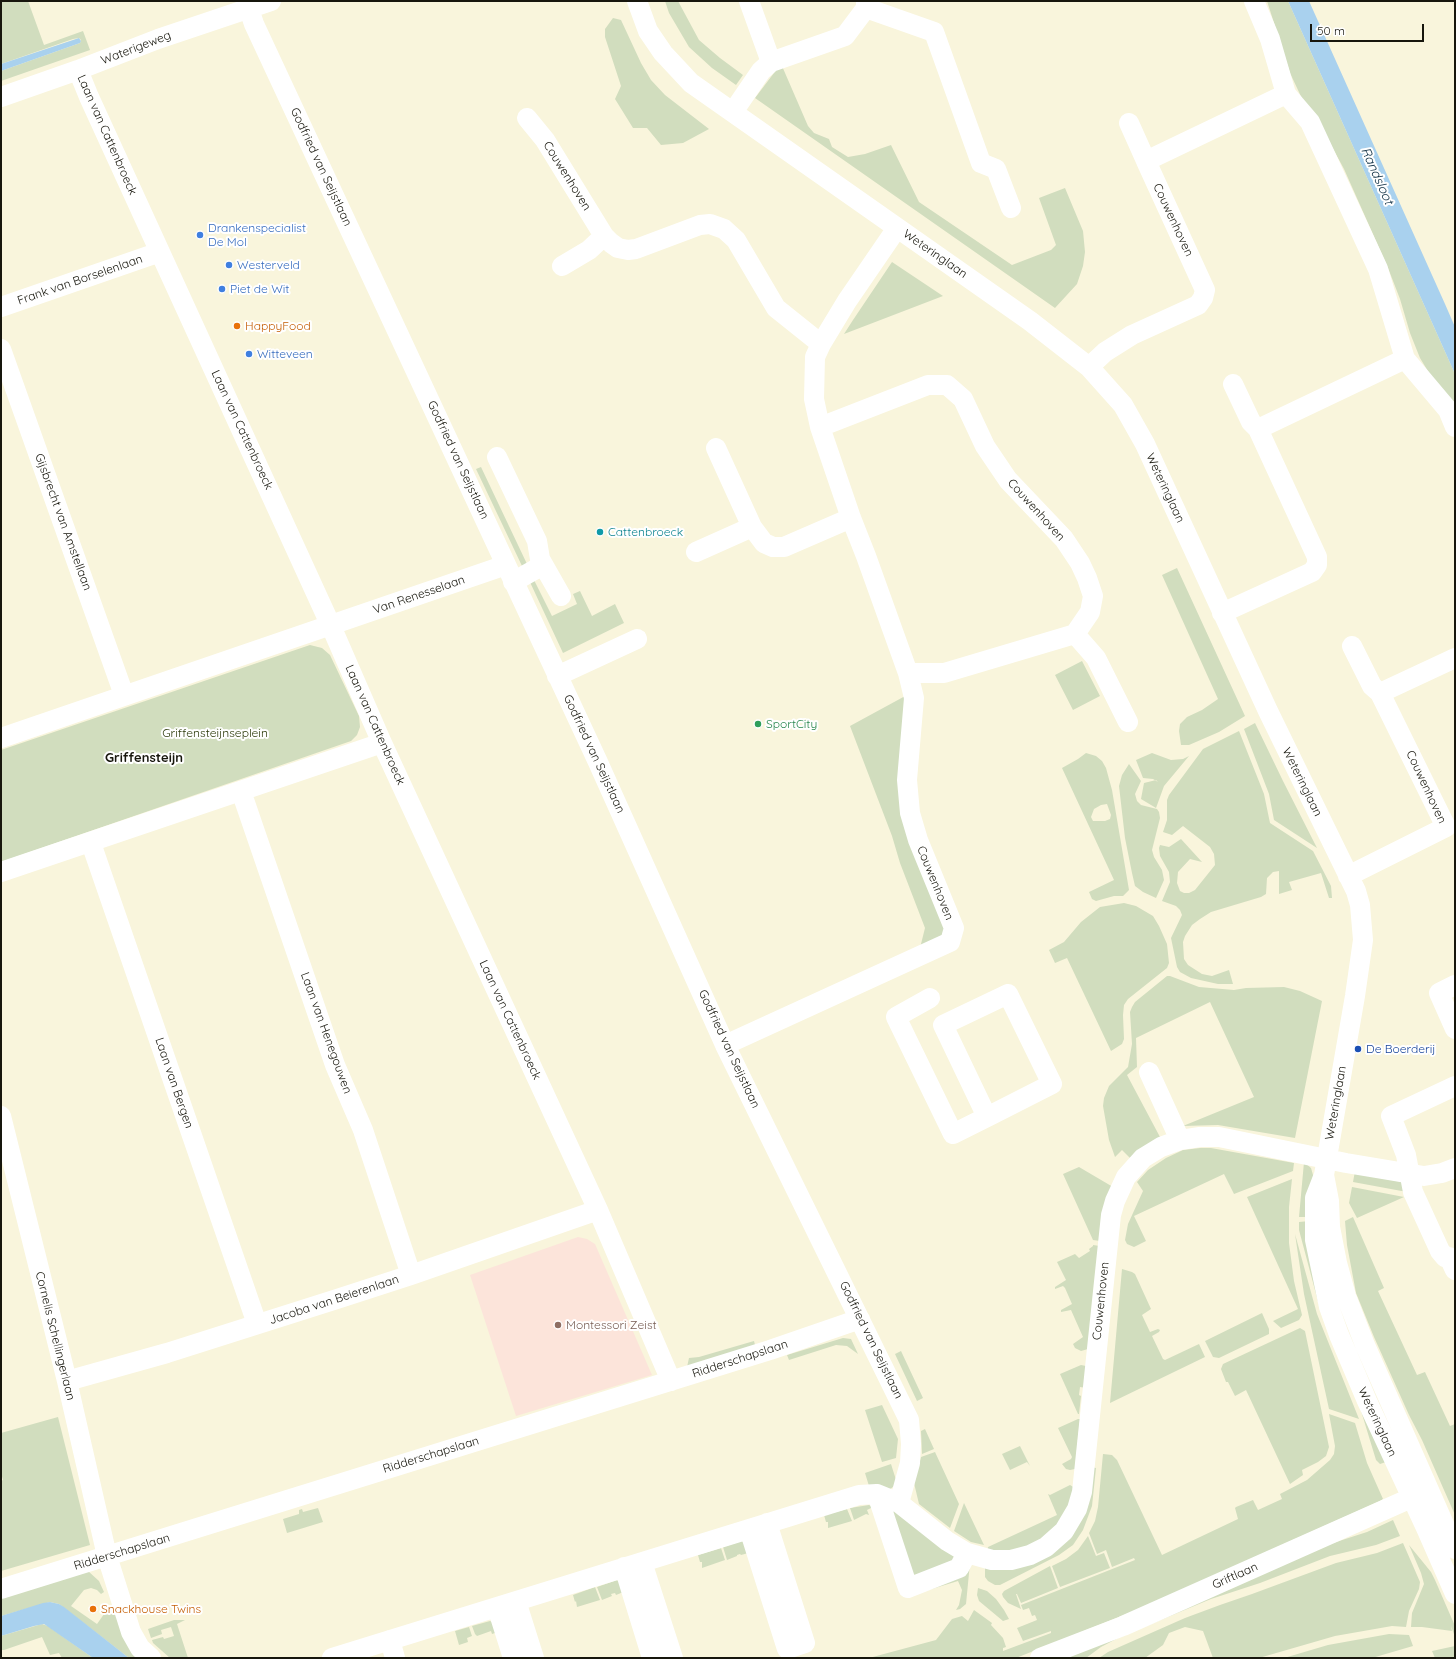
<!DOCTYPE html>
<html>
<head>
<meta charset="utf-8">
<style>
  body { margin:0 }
  #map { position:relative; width:1456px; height:1659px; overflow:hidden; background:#f9f5dc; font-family:Quicksand,sans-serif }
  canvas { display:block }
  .frame { position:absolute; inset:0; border:2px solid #17160d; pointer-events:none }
  .scale { position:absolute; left:1310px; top:24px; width:114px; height:18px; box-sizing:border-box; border:2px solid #17160d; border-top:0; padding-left:5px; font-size:12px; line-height:14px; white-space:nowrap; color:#17160d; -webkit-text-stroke:3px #fff; paint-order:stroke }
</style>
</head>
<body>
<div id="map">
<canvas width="1456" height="1659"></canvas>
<div class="frame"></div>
<div class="scale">50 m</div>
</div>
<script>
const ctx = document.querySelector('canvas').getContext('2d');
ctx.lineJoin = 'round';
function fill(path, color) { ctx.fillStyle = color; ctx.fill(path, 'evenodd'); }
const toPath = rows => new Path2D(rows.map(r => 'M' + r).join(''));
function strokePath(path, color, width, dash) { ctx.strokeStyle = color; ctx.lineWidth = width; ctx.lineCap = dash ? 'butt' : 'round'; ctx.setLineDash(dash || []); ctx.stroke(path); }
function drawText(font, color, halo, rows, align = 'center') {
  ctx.font = font + ' Quicksand,sans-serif'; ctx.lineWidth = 4; ctx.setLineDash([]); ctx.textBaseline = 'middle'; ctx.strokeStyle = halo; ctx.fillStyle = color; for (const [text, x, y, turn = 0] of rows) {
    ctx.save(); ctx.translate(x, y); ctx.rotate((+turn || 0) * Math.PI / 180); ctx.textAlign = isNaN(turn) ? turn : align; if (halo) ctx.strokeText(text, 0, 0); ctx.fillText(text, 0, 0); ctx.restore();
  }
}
fill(toPath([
  [578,1237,587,1239,595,1244,652,1375,516,1416,470,1275]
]), '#fce4da');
fill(toPath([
  [1,1,28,1,44,45,83,31,90,50,1,81,1,71,80,43,81,40,79,38,73,39,1,64],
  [665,1,678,1,699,40,720,58,743,75,736,85,712,68,689,47,669,13],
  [1267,1,1288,1,1455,374,1455,416,1420,358,1410,333,1400,299,1388,268,1344,169,1331,145,1305,105,1290,73],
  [613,18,621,20,641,63,651,80,665,95,709,129,683,143,661,145,647,128,633,128,615,99,621,86,605,37,605,29],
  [782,66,808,126,814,133,829,139,832,147,848,157,865,154,891,145,919,202,1012,265,1051,250,1056,245,1039,198,1065,188,1083,231,1085,252,1083,266,1077,284,1055,308,755,98,777,69],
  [892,262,943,296,844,334,853,320],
  [481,467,527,564,522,566,476,469],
  [1177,568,1245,716,1219,732,1189,745,1181,745,1179,731,1180,724,1187,717,1202,710,1218,699,1162,575],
  [533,578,552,616,577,604,573,594,580,591,592,616,615,604,624,623,563,653,529,580],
  [310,645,322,648,330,655,359,716,360,727,357,735,351,741,1,862,1,750],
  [1082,661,1100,696,1073,710,1055,675],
  [907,695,902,760,948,933,919,952,925,928,900,863,892,836,850,726],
  [1255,723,1283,781,1317,848,1274,820,1269,794,1244,729],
  [1239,731,1264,794,1270,823,1313,851,1331,886,1332,898,1329,898,1321,873,1289,882,1292,890,1279,894,1279,871,1273,872,1267,878,1266,894,1261,897,1211,912,1200,919,1192,925,1185,936,1183,942,1184,959,1188,965,1202,974,1212,976,1229,970,1233,984,1218,984,1191,978,1180,972,1177,967,1171,938,1182,915,1180,910,1176,906,1162,901,1170,882,1169,872,1160,856,1159,848,1160,845,1169,847,1181,839,1202,862,1190,859,1178,872,1177,883,1180,891,1184,893,1189,893,1195,890,1215,865,1214,854,1210,847,1183,826,1172,835,1163,832,1167,820,1167,800,1169,795,1203,749],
  [1086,753,1096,756,1102,761,1106,768,1112,790,1129,890,1123,896,1114,896,1096,901,1092,899,1089,892,1114,880,1062,768,1078,759],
  [1107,804,1111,815,1110,819,1105,821,1093,821,1091,817,1094,809,1101,805],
  [1152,753,1171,760,1183,759,1189,756,1164,786,1156,808,1141,799,1144,783,1156,780,1158,782,1153,779,1143,778,1136,760],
  [1129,764,1141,781,1135,794,1137,801,1141,805,1157,809,1159,812,1160,818,1152,850,1154,857,1162,870,1164,880,1156,898,1143,892,1135,886,1132,873,1125,838,1119,786,1122,775],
  [1124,903,1136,906,1153,916,1159,926,1167,944,1169,963,1167,968,1128,999,1124,1005,1123,1015,1124,1039,1122,1044,1111,1051,1067,958,1055,963,1049,950,1064,942,1081,922,1100,907],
  [1167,976,1170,976,1199,987,1234,990,1246,988,1284,987,1300,991,1322,1001,1295,1138,1218,1125,1183,1126,1254,1097,1210,1002,1136,1038,1137,1067,1127,1075,1160,1137,1130,1158,1122,1150,1115,1157,1109,1140,1103,1106,1104,1098,1109,1086,1128,1067,1132,1044,1130,1012,1132,1007,1135,1002],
  [1200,1148,1211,1148,1294,1163,1293,1171,1234,1194,1224,1174,1134,1216,1146,1241,1134,1247,1127,1244,1125,1240,1128,1224,1143,1191,1137,1182,1148,1170,1166,1158,1183,1150],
  [1304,1162,1311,1168,1313,1175,1310,1217,1299,1217],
  [1079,1167,1113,1187,1100,1241,1093,1240,1063,1174],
  [1355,1171,1401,1182,1407,1192,1353,1182],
  [1292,1179,1289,1207,1289,1243,1294,1281,1302,1315,1299,1320,1281,1328,1273,1321,1298,1309,1247,1197],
  [1352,1187,1404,1197,1357,1218,1349,1203],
  [1353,1217,1384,1288,1378,1291,1417,1375,1425,1372,1450,1426,1455,1424,1455,1515,1422,1440,1409,1415,1374,1337,1356,1293,1347,1245,1345,1221],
  [1310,1221,1389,1461,1380,1464,1376,1460,1358,1401,1320,1309,1299,1230,1299,1222],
  [1295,1234,1317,1314,1359,1419,1329,1409,1304,1294],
  [1093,1245,1100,1246,1088,1349,1081,1351,1075,1348,1073,1344,1083,1337,1071,1310,1061,1312,1061,1310,1072,1304,1065,1288,1063,1286,1055,1289,1055,1287,1066,1280,1057,1262,1075,1254,1079,1258,1090,1251,1089,1249,1093,1246],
  [1122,1269,1132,1272,1135,1274,1151,1309,1142,1315,1150,1332,1158,1329,1160,1330,1159,1332,1152,1336,1163,1359,1165,1360,1199,1344,1205,1357,1110,1403],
  [1262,1313,1269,1329,1269,1334,1219,1358,1213,1357,1205,1341],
  [1300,1328,1305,1331,1329,1447,1326,1456,1318,1462,1302,1470,1303,1475,1290,1484,1246,1390,1235,1396,1228,1382,1226,1382,1221,1369,1223,1364],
  [843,1338,851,1339,858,1354,847,1346,836,1345,789,1360,787,1355],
  [754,1341,755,1345,687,1367,689,1358,699,1357],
  [901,1351,923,1398,917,1401,895,1354],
  [1081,1365,1086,1366,1086,1388,1080,1387,1079,1395,1081,1396,1079,1414,1078,1414,1060,1374],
  [882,1405,898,1439,896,1458,882,1462,865,1410],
  [1329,1414,1355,1423,1367,1463,1383,1499,1380,1501,1139,1609,1016,1658,869,1658,936,1640,952,1619,962,1616,968,1621,974,1610,992,1623,991,1625,1003,1638,1006,1647,1003,1648,1003,1651,1051,1633,1051,1631,1023,1641,1017,1628,1037,1620,1035,1615,1032,1616,1029,1608,1023,1610,1021,1605,1135,1560,1134,1558,1112,1567,1106,1550,1097,1554,1089,1533,1095,1521,1098,1507,1103,1454,1112,1455,1117,1460,1162,1555,1238,1519,1235,1508,1236,1507,1253,1500,1258,1510,1282,1499,1280,1494,1307,1480,1330,1460,1334,1454,1335,1446],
  [58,1417,90,1545,1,1571,1,1481,3,1480,1,1473,1,1433],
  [1078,1419,1080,1419,1075,1469,1070,1470,1066,1469,1062,1464,1071,1459,1072,1457,1058,1428],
  [925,1429,934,1449,922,1454,921,1431],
  [1020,1446,1030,1466,1027,1462,1010,1470,1002,1454],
  [935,1452,959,1504,950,1528,919,1504,914,1483,921,1457],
  [891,1464,897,1483,893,1487,890,1489,869,1486,865,1473],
  [1091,1467,1096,1468,1092,1506,1083,1530,1073,1545,1059,1555,1000,1585,995,1585,988,1581,985,1577,985,1568,1038,1560],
  [1070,1485,1075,1488,1061,1524,1029,1548,987,1553,988,1547,1057,1515,1048,1494,1050,1495],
  [964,1503,984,1545,971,1542,954,1531],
  [885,1504,959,1558,919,1576,911,1575],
  [869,1505,873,1507,867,1510,869,1515,866,1514,854,1520,850,1508],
  [318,1508,323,1522,287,1533,283,1519,299,1514,299,1510,302,1509,303,1512],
  [847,1509,852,1521,828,1528,828,1522,826,1522,824,1515],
  [1393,1520,1400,1536,1376,1545,1330,1556,1260,1583,1211,1599,1120,1637,1101,1647,1086,1658,1064,1658,1333,1543,1367,1532],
  [1088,1536,1096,1556,1104,1553,1110,1568,1060,1587,1052,1566,1066,1559,1078,1550],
  [742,1541,752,1552,741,1555,740,1554,737,1555,737,1556,727,1560,723,1547],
  [1403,1543,1420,1582,1419,1589,1409,1611,1406,1627,1392,1626,1335,1636,1259,1658,1213,1658,1203,1631,1185,1627,1169,1633,1163,1645,1145,1658,1099,1658,1108,1652,1185,1618,1220,1605,1252,1594,1336,1563,1377,1553],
  [1409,1545,1431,1572,1435,1580,1455,1626,1455,1637,1451,1626,1452,1631,1422,1627,1411,1627,1412,1613,1424,1584,1421,1573],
  [721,1548,725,1560,702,1568,702,1562,700,1562,698,1555],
  [970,1563,966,1604,960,1609,956,1610,959,1605,962,1590,958,1581,909,1596],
  [1050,1566,1058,1588,1021,1603,1017,1594,1016,1594,1021,1609,1008,1603,1003,1597,1002,1594,1004,1591],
  [88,1571,99,1581,104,1592,101,1594,97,1590,91,1588,84,1590,71,1606,97,1624,109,1607,111,1614,119,1612,142,1658,129,1658,59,1604,50,1602,1,1616,1,1597],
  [617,1580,624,1584,626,1591,616,1595,615,1593,611,1594,612,1596,602,1600,597,1587],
  [595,1587,600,1600,577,1607,576,1601,575,1602,573,1595],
  [978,1588,987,1591,996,1599,1004,1610,1009,1619,1003,1621,979,1601,977,1595],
  [174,1620,185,1620,177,1624,188,1658,170,1658,153,1643,152,1640,163,1637,164,1639,174,1636,171,1627,161,1630,162,1634,151,1638,148,1629],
  [490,1621,499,1625,501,1631,492,1634,491,1631,477,1636,475,1634,472,1626],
  [42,1624,48,1626,93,1658,62,1658,59,1653,50,1655,42,1637,4,1650,1,1650,1,1636],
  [469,1627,472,1636,467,1638,468,1642,459,1645,455,1631],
  [1389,1634,1409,1635,1413,1646,1372,1658,1284,1658,1328,1645],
  [1455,1646,1455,1658,1435,1658,1432,1651]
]), '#d1ddbe');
fill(toPath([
  [1288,1,1309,1,1445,304,1455,327,1455,374],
  [79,38,81,41,80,43,1,71,1,64],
  [50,1602,59,1604,64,1607,129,1658,93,1658,44,1624,34,1626,1,1636,1,1616,43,1603]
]), '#a9d1ee');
strokePath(toPath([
  [637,1,648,31,663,53,691,83,1030,321,1089,367,1123,405,1145,444,1268,711,1356,891,1360,905,1363,940,1355,996,1324,1175,1315,1198,1315,1240,1329,1307,1339,1335,1367,1401,1426,1528,1455,1594],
  [749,1,771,62],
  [1254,1,1270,39,1286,94,1310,122,1378,269,1405,359,1448,410,1455,427],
  [866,8,934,32,981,163,996,169,1011,208],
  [249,9,254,24,597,760,725,1045,909,1420,911,1444,910,1463,899,1503],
  [78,70,89,97,331,626,382,743,598,1210,671,1381],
  [1,97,78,70,158,39,271,1],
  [733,112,761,71,771,62,845,36,866,8,866,1],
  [527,118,545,140,604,236,611,243,618,248,628,250,636,249,700,225,710,224,724,229,736,240,776,308,821,344],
  [1129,123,1146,161],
  [562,266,589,250,604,236],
  [1,307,160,252],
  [1,349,124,695],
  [1089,367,1105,352,1132,335,1198,305,1203,298,1205,290,1146,161,1286,94],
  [1233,384,1251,422,1258,429],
  [820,427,928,385,947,385,963,399,985,446,1008,480,1064,539,1080,563,1087,578,1093,596,1090,612,1075,634,944,673,908,673],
  [716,448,752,527,764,543,773,547,784,547,851,518],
  [497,457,537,541,540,559,561,596],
  [696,552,752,527],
  [513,582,543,565],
  [1222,613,1312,572,1317,565,1317,557,1258,429,1405,359],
  [1075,634,1096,658,1128,722],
  [1352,646,1372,686,1380,693],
  [557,676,637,639],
  [1,738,506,565],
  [241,791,335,1065,363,1130,411,1275],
  [91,843,257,1324],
  [1,872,382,743],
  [1348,876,1446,827,1380,693,1455,658],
  [1455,985,1439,993,1455,1029],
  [1008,994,1052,1084,987,1117,943,1025,1008,994],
  [930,998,896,1017,953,1134,987,1117],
  [725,1045,950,942,954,928,918,840,910,813,907,780,914,698,908,673,866,556,851,518,820,427,814,399,815,357,821,344,847,301,897,228],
  [1149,1072,1180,1140],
  [1455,1086,1391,1116,1406,1155,1413,1192,1440,1251,1445,1257,1449,1257,1455,1270],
  [1,1116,67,1381,107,1556,131,1632,140,1648,151,1658],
  [1324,1175,1329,1201,1330,1227,1337,1263,1346,1296,1365,1345,1455,1549],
  [67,1381,167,1353,337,1299,411,1275,598,1210],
  [877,1494,908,1588,959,1568,967,1553],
  [749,1529,787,1649,805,1643,767,1523],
  [642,1562,673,1658],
  [624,1567,652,1658],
  [1,1589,770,1350,860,1319],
  [516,1601,534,1658],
  [497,1607,513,1658],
  [390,1640,395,1658],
  [332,1658,859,1495,877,1494,899,1503,947,1541,967,1553,992,1560,1011,1560,1030,1555,1046,1547,1064,1531,1077,1509,1082,1492,1111,1215,1115,1201,1126,1177,1143,1158,1161,1147,1180,1140,1200,1137,1219,1137,1346,1163,1424,1176,1442,1173,1455,1168],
  [1040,1658,1123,1626,1429,1490]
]), '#fff', 20);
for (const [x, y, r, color] of [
  [200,235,4,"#3f7fe0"],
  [229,265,4,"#3f7fe0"],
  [222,289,4,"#3f7fe0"],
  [237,326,4,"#e8710a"],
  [249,354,4,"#3f7fe0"],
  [600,532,4,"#0f9aa8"],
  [758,724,4,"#2e9e5b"],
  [1358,1049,4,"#1a4fb4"],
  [558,1325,4,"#8d6e63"],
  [93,1609,4,"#e8710a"]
]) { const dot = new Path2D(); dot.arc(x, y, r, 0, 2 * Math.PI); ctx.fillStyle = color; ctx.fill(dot); strokePath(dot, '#fff', 1.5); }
drawText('12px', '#17160d', '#fff', [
  ["Waterigeweg",136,48,-21],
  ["Laan van Cattenbroeck",107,135,66],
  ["Godfried van Seijstlaan",321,167,65],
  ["Couwenhoven",567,176,58],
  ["Couwenhoven",1173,220,65],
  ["Weteringlaan",935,254,35],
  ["Frank van Borselenlaan",80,280,-19],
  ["Laan van Cattenbroeck",242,430,65],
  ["Godfried van Seijstlaan",458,460,65],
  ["Weteringlaan",1165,488,65],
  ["Couwenhoven",1036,510,48],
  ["Gijsbrecht van Amstellaan",63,522,70],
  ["Van Renesselaan",419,595,-19],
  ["Laan van Cattenbroeck",375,725,66],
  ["Godfried van Seijstlaan",594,754,65],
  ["Weteringlaan",1302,782,64],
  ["Couwenhoven",1426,787,65],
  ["Couwenhoven",935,883,68],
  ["Laan van Cattenbroeck",510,1020,65],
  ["Laan van Henegouwen",326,1033,70],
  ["Godfried van Seijstlaan",729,1049,65],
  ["Laan van Bergen",174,1083,71],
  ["Weteringlaan",1336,1103,-80],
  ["Jacoba van Beierenlaan",334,1300,-18],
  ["Couwenhoven",1101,1301,-84],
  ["Cornelis Schellingerlaan",55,1336,76],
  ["Godfried van Seijstlaan",871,1340,64],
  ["Ridderschapslaan",740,1359,-18],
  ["Weteringlaan",1377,1422,65],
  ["Ridderschapslaan",431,1455,-17],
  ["Ridderschapslaan",122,1552,-17],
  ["Griftlaan",1235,1576,-24]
]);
drawText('12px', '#366cbe', '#fff', [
  ["Drankenspecialist",208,228],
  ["De Mol",208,242],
  ["Westerveld",237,265],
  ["Piet de Wit",230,289],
  ["Witteveen",257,354]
], 'left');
drawText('12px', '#c56008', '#fff', [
  ["HappyFood",245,326],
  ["Snackhouse Twins",101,1609]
], 'left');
drawText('12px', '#0d838f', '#fff', [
  ["Cattenbroeck",608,532]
], 'left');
drawText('12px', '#27864d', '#fff', [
  ["SportCity",766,724]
], 'left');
drawText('12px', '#2a3808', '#fff', [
  ["Griffensteijnseplein",215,733]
]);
drawText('12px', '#164399', '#fff', [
  ["De Boerderij",1366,1049]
], 'left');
drawText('12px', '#785e54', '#fff', [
  ["Montessori Zeist",566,1325]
], 'left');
drawText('italic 13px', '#0b2c41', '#fff', [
  ["Randsloot",1377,176,66]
]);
drawText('bold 13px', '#17160d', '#fff', [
  ["Griffensteijn",144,758]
]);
</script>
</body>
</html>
